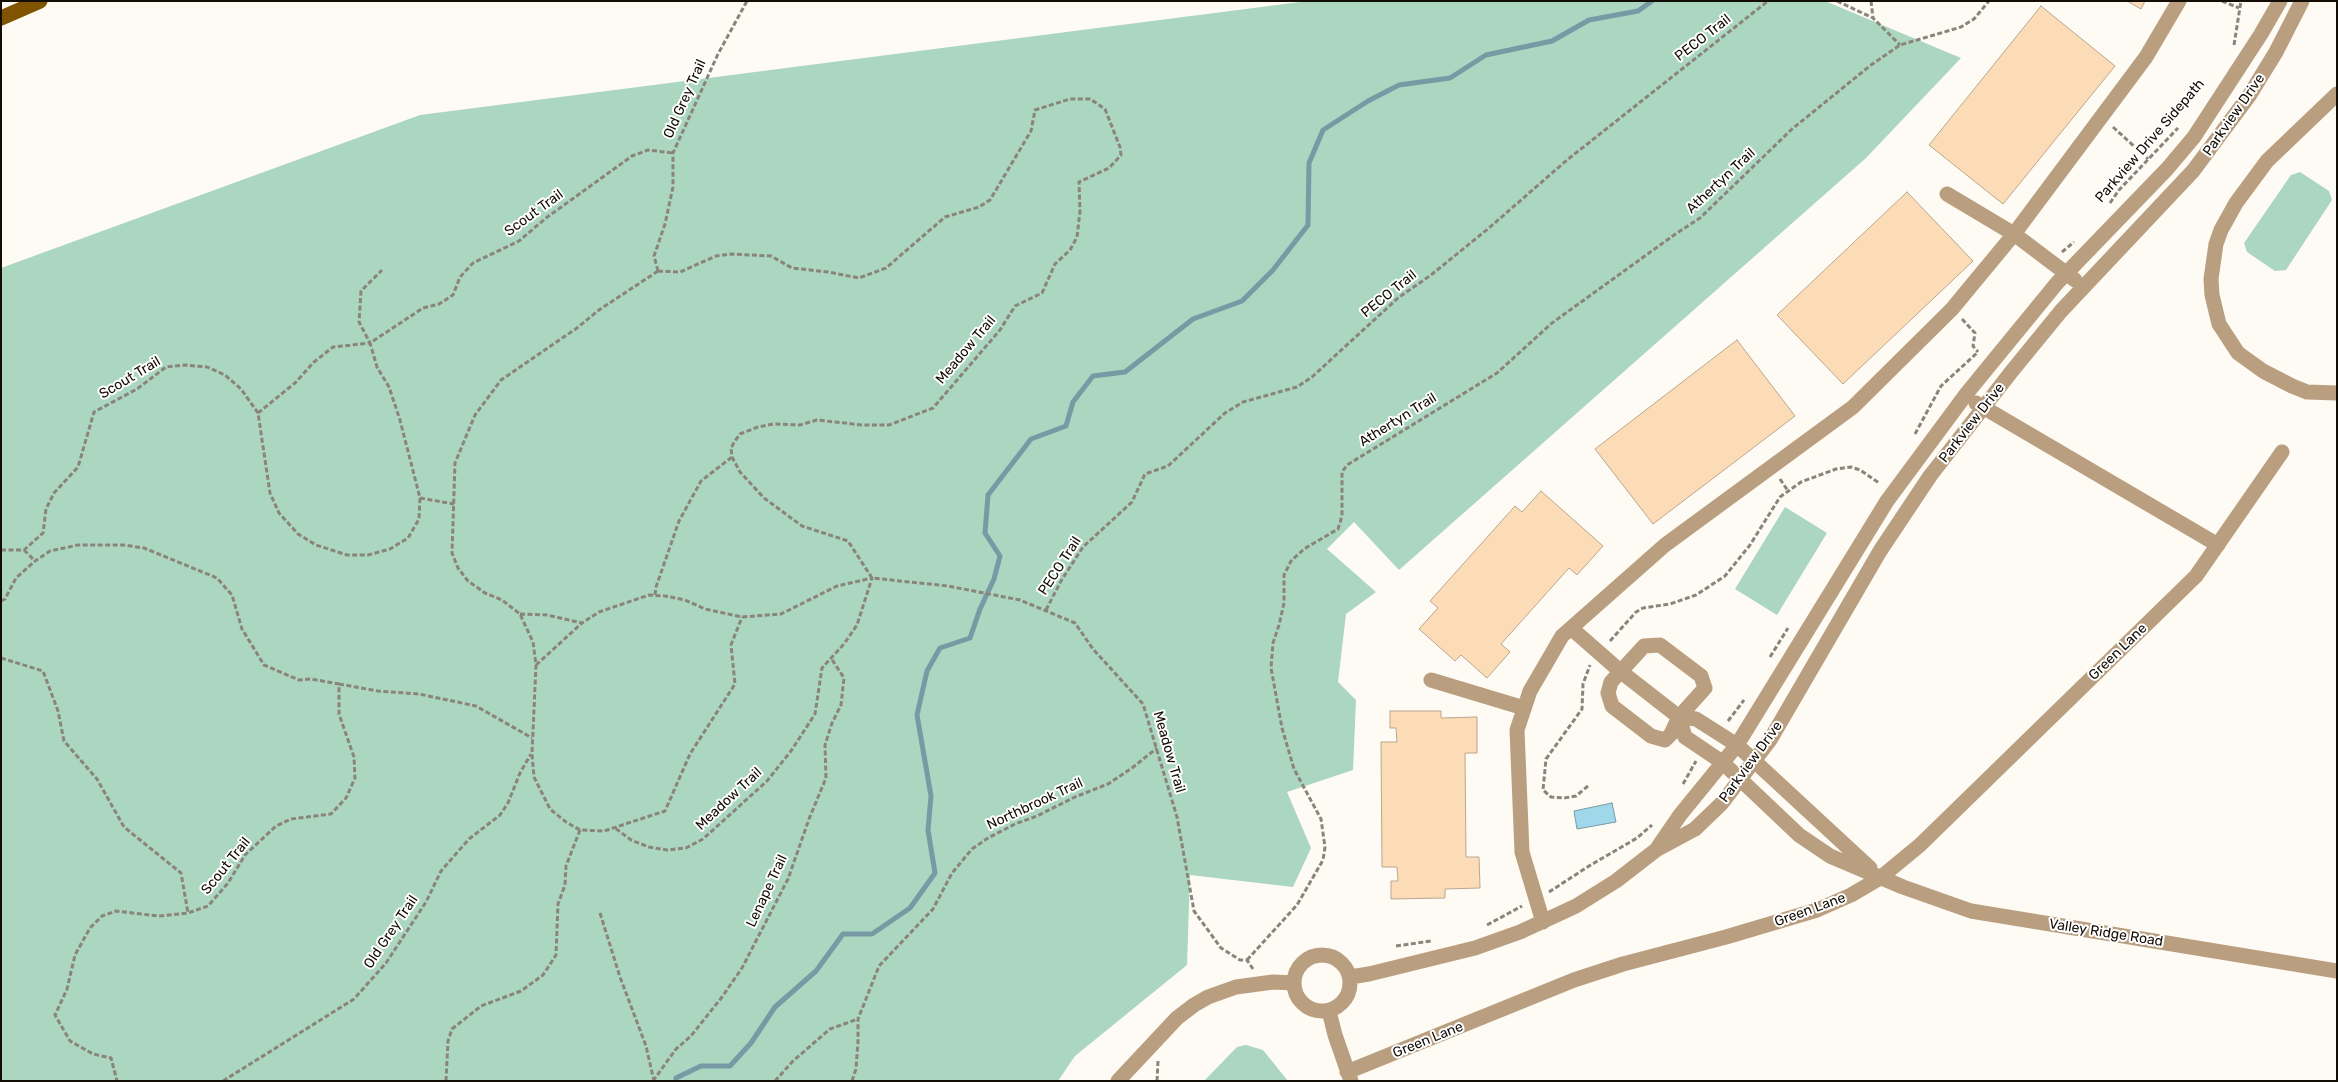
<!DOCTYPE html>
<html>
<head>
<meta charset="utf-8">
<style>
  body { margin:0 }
  #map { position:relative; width:2338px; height:1082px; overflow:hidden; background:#fefaf4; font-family:Rubik,sans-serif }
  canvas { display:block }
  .frame { position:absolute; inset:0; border:2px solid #140d05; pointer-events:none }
</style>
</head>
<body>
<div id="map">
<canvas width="2338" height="1082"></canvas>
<div class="frame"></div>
</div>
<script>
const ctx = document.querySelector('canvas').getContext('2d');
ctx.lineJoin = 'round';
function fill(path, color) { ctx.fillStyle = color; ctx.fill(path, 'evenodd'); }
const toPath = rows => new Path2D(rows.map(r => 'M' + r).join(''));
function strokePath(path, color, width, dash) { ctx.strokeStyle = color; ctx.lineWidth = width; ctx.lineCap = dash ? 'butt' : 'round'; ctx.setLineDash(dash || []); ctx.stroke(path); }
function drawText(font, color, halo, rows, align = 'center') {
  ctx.font = font + ' Rubik,sans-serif'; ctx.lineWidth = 4; ctx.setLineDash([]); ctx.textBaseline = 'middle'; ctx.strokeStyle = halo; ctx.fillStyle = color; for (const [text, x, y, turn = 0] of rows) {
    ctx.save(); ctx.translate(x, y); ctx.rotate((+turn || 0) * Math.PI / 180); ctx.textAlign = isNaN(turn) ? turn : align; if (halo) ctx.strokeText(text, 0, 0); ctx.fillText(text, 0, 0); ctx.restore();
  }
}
fill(toPath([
  [1308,1,1825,1,1961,58,1866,158,1399,570,1354,522,1327,549,1376,592,1346,614,1338,682,1356,700,1353,770,1287,792,1311,848,1293,887,1190,875,1187,965,1075,1056,1058,1081,1,1081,1,268,420,115],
  [2300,172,2329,191,2332,200,2286,270,2275,271,2247,252,2244,243,2291,175],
  [1785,507,1827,533,1777,615,1735,589],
  [1246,1045,1263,1050,1288,1081,1204,1081,1237,1047]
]), '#abd6c0');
const water = toPath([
  [1612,803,1616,822,1577,829,1574,811,1612,803]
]);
fill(water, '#a1d7ea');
strokePath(water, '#779aa5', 1);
strokePath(toPath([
  [676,1081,676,1078,701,1066,730,1066,751,1043,775,1007,816,971,843,934,872,934,910,908,935,873,928,830,931,796,917,715,927,671,940,648,970,638,980,609,994,579,1000,556,985,533,988,495,1031,439,1066,426,1073,402,1093,376,1125,372,1193,319,1242,301,1273,270,1308,225,1309,163,1323,130,1368,101,1399,85,1450,78,1486,55,1552,41,1589,20,1638,11,1652,1]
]), '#779aa5', 5);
const building = toPath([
  [2127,1,2145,1,2141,9,2127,1],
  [2041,6,2115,66,2003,204,1929,145,2041,6],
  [1907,192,1973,261,1843,384,1777,315,1907,192],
  [1737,340,1795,416,1653,524,1595,449,1737,340],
  [1541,491,1603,546,1577,575,1569,568,1501,644,1510,652,1487,678,1461,655,1455,661,1419,629,1438,608,1430,601,1515,506,1522,512,1541,491],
  [1390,711,1441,711,1441,718,1477,717,1477,753,1465,753,1466,857,1479,857,1480,888,1445,889,1445,898,1391,899,1391,881,1398,881,1397,867,1382,867,1381,742,1397,742,1396,728,1390,728,1390,711]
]);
fill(building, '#fcdcb6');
strokePath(building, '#bba68e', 1);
strokePath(toPath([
  [1837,1,1873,18,1900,45],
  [1871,1,1873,18],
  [2222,1,2239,8],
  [2234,45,2241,1],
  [2113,127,2148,159],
  [2110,203,2119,190,2178,128],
  [2062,252,2074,242],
  [658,271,680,272,716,256,731,254,771,256,792,268,828,272,859,278,886,268,945,217,979,207,990,200,1031,131,1035,110,1070,99,1090,99,1105,109,1120,147,1121,155,1109,168,1079,182,1080,211,1077,237,1070,250,1055,264,1042,293,1015,306,1000,330,933,408,889,425,862,425,817,420,800,425,773,424,758,427,740,434,735,441,731,448,732,457,740,472,764,498,802,526,848,541,872,578,948,586,1020,600,1075,623,1093,649,1143,704,1177,817,1194,911,1221,948,1240,960,1247,960,1253,969],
  [658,271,599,310,577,328,501,380,475,415,455,463,452,553,458,568,468,581,485,593,502,600,520,614,533,642,536,665,532,754,534,777,550,809,566,822,580,830,604,831,665,811,690,754,735,684,731,645,742,617],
  [658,271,654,256,665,224,673,187,673,153,718,54,747,1],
  [1962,319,1975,333,1973,346,1978,352],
  [258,413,295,383,314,362,333,347,370,343,359,322,361,291,382,270],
  [1915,434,1941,386,1978,352],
  [1780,479,1788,491],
  [420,498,454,504],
  [1,550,24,550,43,533,46,509,54,493,78,467,94,412,137,389,166,367,185,365,207,367,225,375,241,389,258,413,270,493,279,513,298,534,316,545,347,555,368,555,390,549,408,538,419,519,420,498,400,420,389,387,377,367,370,343,423,308,439,304,453,295,460,277,473,263,519,241,546,218,632,156,648,150,673,153],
  [24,550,35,561],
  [655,595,656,587,679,521,701,481,732,457],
  [1,601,5,599,16,578,35,561,50,551,78,545,124,545,144,548,217,578,232,595,242,629,264,665,299,680,311,679,339,684,339,714,354,757,355,778,346,798,331,814,291,819,276,826,245,855,228,883,208,906,188,913,158,916,116,911,102,916,90,928,75,955,67,989,55,1015,70,1041,93,1054,111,1058,117,1081],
  [1046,610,1061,581,1083,547,1132,502,1145,474,1168,466,1225,413,1243,402,1297,387,1312,377,1398,298,1431,275,1489,228,1567,160,1768,1],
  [520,614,547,615,582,623,599,612,649,595,665,596,685,600,705,609,742,617,781,614,837,586,872,578,857,625,844,644,822,668,815,714,791,751,767,781,703,839,686,848,667,850,649,847,631,840,615,828],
  [1610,641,1636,612,1643,608,1670,604,1696,595,1725,576,1750,545,1780,497,1801,482,1836,469,1851,467,1860,470,1879,483],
  [1770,657,1788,628],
  [1,658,43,671,58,711,64,741,97,779,124,827,181,873,188,913],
  [536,665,582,623],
  [339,684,378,691,419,694,476,706,532,738],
  [1728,721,1744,700],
  [1683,784,1696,761],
  [1588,786,1576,796,1564,798,1551,797,1543,790,1546,759,1582,709,1583,684,1590,665],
  [1549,892,1589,866,1637,838,1652,825],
  [600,913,620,977,646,1046,654,1081],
  [1487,925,1522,906],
  [1396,946,1431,941],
  [1247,960,1297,905,1323,860,1325,847,1321,819,1294,769,1282,728,1271,668,1273,643,1279,625,1284,603,1284,575,1291,561,1304,549,1338,529,1342,516,1342,472,1347,465,1497,373,1552,323,1674,235,1700,218,1792,129,1871,65,1900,45,1961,27,1974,19,1989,1],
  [223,1081,354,999,386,963,426,902,441,871,469,839,500,815,508,803,520,773,531,754],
  [446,1081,448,1041,452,1029,481,1006,521,991,543,975,556,955,558,904,565,885,566,866,580,830],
  [653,1081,676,1049,691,1036,722,997,742,968,788,879,809,819,826,778,825,745,832,723,841,705,844,678,831,658],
  [775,1081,793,1061,830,1029,858,1019],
  [852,1081,856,1069,858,1042,858,1019,879,966,933,909,952,873,972,849,988,838,1015,824,1037,816,1075,797,1108,784,1132,768,1157,748],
  [1157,1081,1158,1061]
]), '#8a847d', 3, [5, 2.5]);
strokePath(toPath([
  [2337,94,2267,161,2236,203,2221,230,2216,244,2211,279,2212,295,2219,324,2238,353,2263,371,2292,386,2307,392,2337,393],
  [1947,194,2014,234,2075,280],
  [1976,403,2218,545],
  [1571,628,1620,671,1679,717,1696,719,1737,745,1870,868],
  [1660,645,1701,676,1705,688,1679,717,1671,734,1665,740,1651,736,1612,706,1608,693,1611,682,1644,646,1660,645],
  [1431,680,1524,708],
  [1679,717,1685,737,1722,762,1799,835,1830,856,1903,887,1971,911,2337,971],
  [1658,847,1680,815,1737,745,1887,501,1967,393,2057,283,2167,169,2194,137,2261,34,2280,1],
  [1543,922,1522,852,1517,730,1530,691,1562,636,1665,545,1853,407,1952,309,2014,234,2146,57,2179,1],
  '1294 983a28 28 0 1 1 56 0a28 28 0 1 1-56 0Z',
  [1350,977,1369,974,1475,948,1520,932,1576,906,1616,881,1656,850,1695,829,1722,803,1770,740,1880,551,1930,476,2012,371,2061,311,2193,171,2249,96,2276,52,2302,1],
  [1329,1011,1335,1035,1351,1081],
  [1347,1072,1574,980,1623,964,1726,937,1817,910,1851,895,1880,878,1920,845,2196,576,2282,452],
  [1118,1081,1177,1018,1194,1005,1208,997,1236,987,1273,982,1294,983]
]), '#b99f7f', 15);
strokePath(toPath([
  [1,18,40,1]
]), '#805300', 15);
drawText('14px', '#140d05', '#fff', [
  ["PECO Trail",1703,38,-38],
  ["Old Grey Trail",685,99,-66],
  ["Parkview Drive",2234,115,-55],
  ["Parkview Drive Sidepath",2150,141,-49],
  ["Athertyn Trail",1721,181,-43],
  ["Scout Trail",534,213,-36],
  ["PECO Trail",1389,294,-39],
  ["Meadow Trail",966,350,-50],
  ["Scout Trail",130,378,-31],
  ["Athertyn Trail",1398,420,-32],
  ["Parkview Drive",1972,423,-52],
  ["PECO Trail",1060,566,-57],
  ["Green Lane",2118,652,-44],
  ["Meadow Trail",1169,752,74],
  ["Parkview Drive",1751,762,-54],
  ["Meadow Trail",729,799,-43],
  ["Northbrook Trail",1035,804,-25],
  ["Scout Trail",226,866,-51],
  ["Lenape Trail",767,891,-65],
  ["Green Lane",1810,910,-20],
  ["Old Grey Trail",391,932,-56],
  ["Valley Ridge Road",2106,933,9],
  ["Green Lane",1428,1040,-22]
]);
</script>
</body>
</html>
